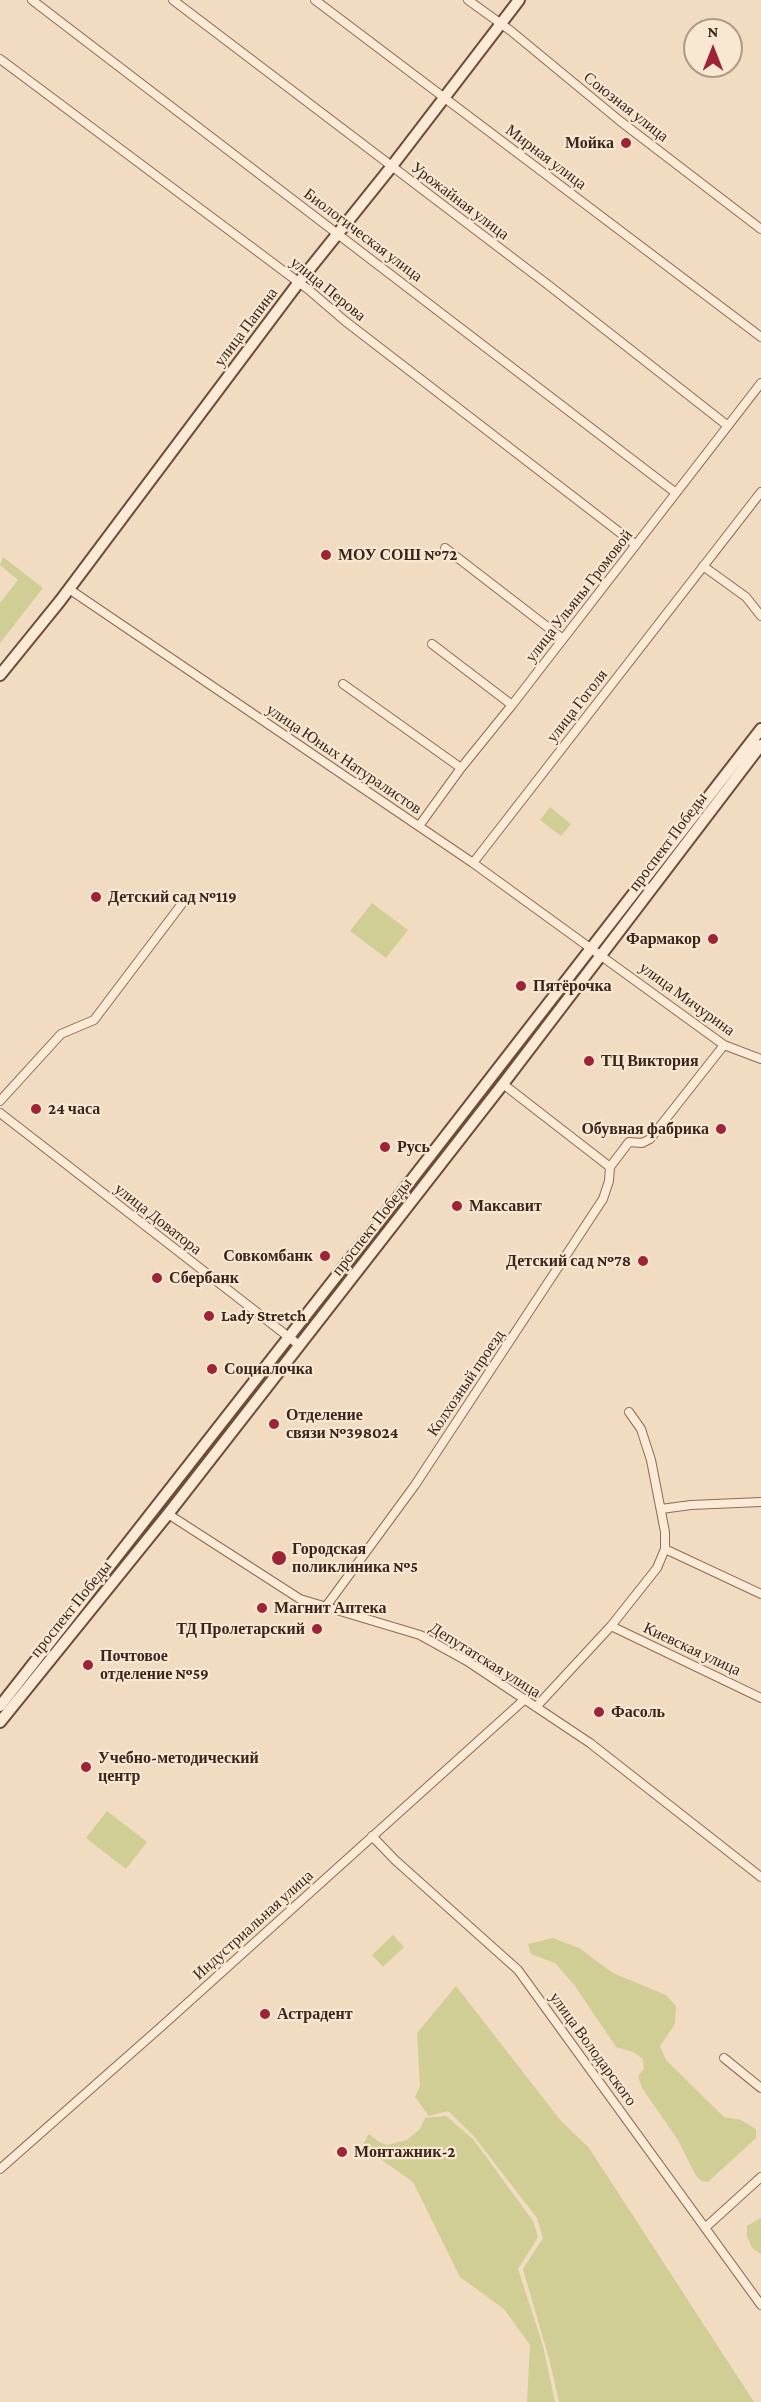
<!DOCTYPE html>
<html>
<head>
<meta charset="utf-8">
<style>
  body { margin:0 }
  #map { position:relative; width:761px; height:2402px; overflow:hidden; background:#f1dbc1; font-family:"Crimson Pro",serif }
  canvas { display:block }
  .north { position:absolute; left:683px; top:18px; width:60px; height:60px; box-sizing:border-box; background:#f8e7d1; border:2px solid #ac9a89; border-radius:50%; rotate:0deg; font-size:16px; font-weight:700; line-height:24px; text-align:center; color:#3b261d }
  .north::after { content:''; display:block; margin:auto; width:21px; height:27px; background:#9f2337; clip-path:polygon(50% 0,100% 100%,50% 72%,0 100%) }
</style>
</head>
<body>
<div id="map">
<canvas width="761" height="2402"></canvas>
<div class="north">N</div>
</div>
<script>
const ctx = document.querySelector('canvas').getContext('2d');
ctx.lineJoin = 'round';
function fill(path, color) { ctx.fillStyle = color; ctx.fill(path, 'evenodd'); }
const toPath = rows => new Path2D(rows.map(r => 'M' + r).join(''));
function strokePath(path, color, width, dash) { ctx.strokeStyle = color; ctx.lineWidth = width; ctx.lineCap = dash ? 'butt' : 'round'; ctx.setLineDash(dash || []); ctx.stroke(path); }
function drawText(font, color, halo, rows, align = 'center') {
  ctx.font = font + ' "Crimson Pro",serif'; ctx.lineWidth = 4.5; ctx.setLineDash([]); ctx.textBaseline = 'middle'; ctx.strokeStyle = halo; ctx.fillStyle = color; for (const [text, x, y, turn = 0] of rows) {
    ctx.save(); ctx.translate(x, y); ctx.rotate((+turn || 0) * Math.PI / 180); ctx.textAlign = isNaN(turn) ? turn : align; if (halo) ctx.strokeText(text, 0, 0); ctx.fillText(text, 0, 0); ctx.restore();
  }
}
fill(toPath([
  [3,557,43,588,0,643,0,603,18,580,0,565],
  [550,807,571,824,561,836,540,820],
  [372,903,408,930,386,958,350,931],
  [107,1811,147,1842,126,1869,86,1838],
  [393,1935,404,1947,383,1967,372,1955],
  [553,1938,579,1948,613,1973,666,1995,676,2006,675,2024,660,2046,666,2060,724,2117,741,2120,756,2129,756,2138,708,2182,701,2181,695,2174,678,2140,642,2088,638,2076,644,2069,643,2059,633,2052,616,2047,575,1986,555,1963,531,1954,528,1944],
  [456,1986,561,2121,589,2148,754,2402,559,2402,550,2362,523,2269,543,2238,537,2218,473,2135,448,2111,429,2116,415,2097,420,2086,417,2033],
  [446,2116,473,2139,533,2221,538,2237,518,2269,543,2346,555,2402,527,2402,530,2345,504,2309,460,2277,413,2182,362,2146,369,2134,379,2142,387,2145,407,2140,420,2129,425,2118],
  [761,2218,761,2254,752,2248,747,2236,747,2226]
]), '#d0ce94');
const street = toPath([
  [32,0,676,493],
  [173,0,547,284,728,426],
  [315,0,761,337],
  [468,0,511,31,620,121,761,229],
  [0,59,309,290,345,321,636,545],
  [445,548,563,639],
  [703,566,746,597,761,616],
  [69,589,473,863,724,1045,761,1059],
  [432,644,512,705],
  [343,684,461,768],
  [419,826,461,768,512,705,761,383],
  [473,863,761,492],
  [503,1084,610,1167],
  [0,1101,61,1034,94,1020,184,901],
  [0,1113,299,1345],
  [661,1509,691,1505,761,1502],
  [168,1514,300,1599,420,1635,467,1661,590,1743,761,1877],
  [665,1549,761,1594],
  [327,1605,415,1485,603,1199,609,1181,610,1167,629,1142,642,1143,650,1139,724,1045],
  [611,1626,761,1698],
  [536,1707,611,1626,657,1568,665,1549,665,1532,651,1460,641,1429,629,1412],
  [372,1836,395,1860,518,1970,761,2305],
  [724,2058,761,2088],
  [0,2169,162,2026,525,1699],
  [706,2227,761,2177]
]);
const secondary = toPath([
  [0,675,60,601,299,282,392,166,519,0],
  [0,1706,375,1227,761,729],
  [0,1722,168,1514,503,1084,761,745]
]);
strokePath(street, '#8c6b57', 10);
strokePath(secondary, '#6e4c3a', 14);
strokePath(street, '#fbead5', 8);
strokePath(secondary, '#fbead5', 10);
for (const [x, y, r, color] of [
  [626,143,6,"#9f2337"],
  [326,555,6,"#9f2337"],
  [96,897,6,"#9f2337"],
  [713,939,6,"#9f2337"],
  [521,986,6,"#9f2337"],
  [589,1061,6,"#9f2337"],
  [36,1109,6,"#9f2337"],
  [721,1129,6,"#9f2337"],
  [385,1147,6,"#9f2337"],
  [457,1206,6,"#9f2337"],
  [325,1256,6,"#9f2337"],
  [643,1261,6,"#9f2337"],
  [157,1278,6,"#9f2337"],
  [209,1316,6,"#9f2337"],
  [212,1369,6,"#9f2337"],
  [274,1424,6,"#9f2337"],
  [279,1558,8,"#9f2337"],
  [262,1608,6,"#9f2337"],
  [317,1629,6,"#9f2337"],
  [88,1665,6,"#9f2337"],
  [599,1712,6,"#9f2337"],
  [86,1767,6,"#9f2337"],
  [265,2014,6,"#9f2337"],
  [342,2152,6,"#9f2337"]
]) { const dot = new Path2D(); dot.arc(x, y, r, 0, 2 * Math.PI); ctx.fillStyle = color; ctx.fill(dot); strokePath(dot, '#f8e7d1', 2); }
drawText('16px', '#3b261d', '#f8e7d1', [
  ["Союзная улица",626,107,38],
  ["Мирная улица",546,157,37],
  ["Урожайная улица",460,201,37],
  ["Биологическая улица",363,235,37],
  ["улица Перова",328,289,39],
  ["улица Папина",246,327,-53],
  ["улица Ульяны Громовой",579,596,-52],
  ["улица Гоголя",577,706,-52],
  ["улица Юных Натуралистов",344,759,34],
  ["проспект Победы",668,842,-53],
  ["улица Мичурина",687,999,36],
  ["улица Доватора",158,1219,38],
  ["проспект Победы",372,1227,-52],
  ["Колхозный проезд",466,1383,-56],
  ["проспект Победы",71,1609,-51],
  ["Киевская улица",692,1649,25],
  ["Депутатская улица",485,1660,32],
  ["Индустриальная улица",253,1925,-42],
  ["улица Володарского",593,2049,54]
]);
drawText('bold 16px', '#3b261d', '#f8e7d1', [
  ["Мойка",614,143,"right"],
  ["МОУ СОШ №72",338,555],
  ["Детский сад №119",108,897],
  ["Фармакор",701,939,"right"],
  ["Пятёрочка",533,986],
  ["ТЦ Виктория",601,1061],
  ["24 часа",48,1109],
  ["Обувная фабрика",709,1129,"right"],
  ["Русь",397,1147],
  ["Максавит",469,1206],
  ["Совкомбанк",313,1256,"right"],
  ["Детский сад №78",631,1261,"right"],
  ["Сбербанк",169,1278],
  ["Lady Stretch",221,1316],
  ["Социалочка",224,1369],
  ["Отделение",286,1415],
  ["связи №398024",286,1433],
  ["Городская",292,1549],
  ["поликлиника №5",292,1567],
  ["Магнит Аптека",274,1608],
  ["ТД Пролетарский",305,1629,"right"],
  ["Почтовое",100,1656],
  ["отделение №59",100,1674],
  ["Фасоль",611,1712],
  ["Учебно-методический",98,1758],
  ["центр",98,1776],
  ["Астрадент",277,2014],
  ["Монтажник-2",354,2152]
], 'left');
</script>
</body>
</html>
